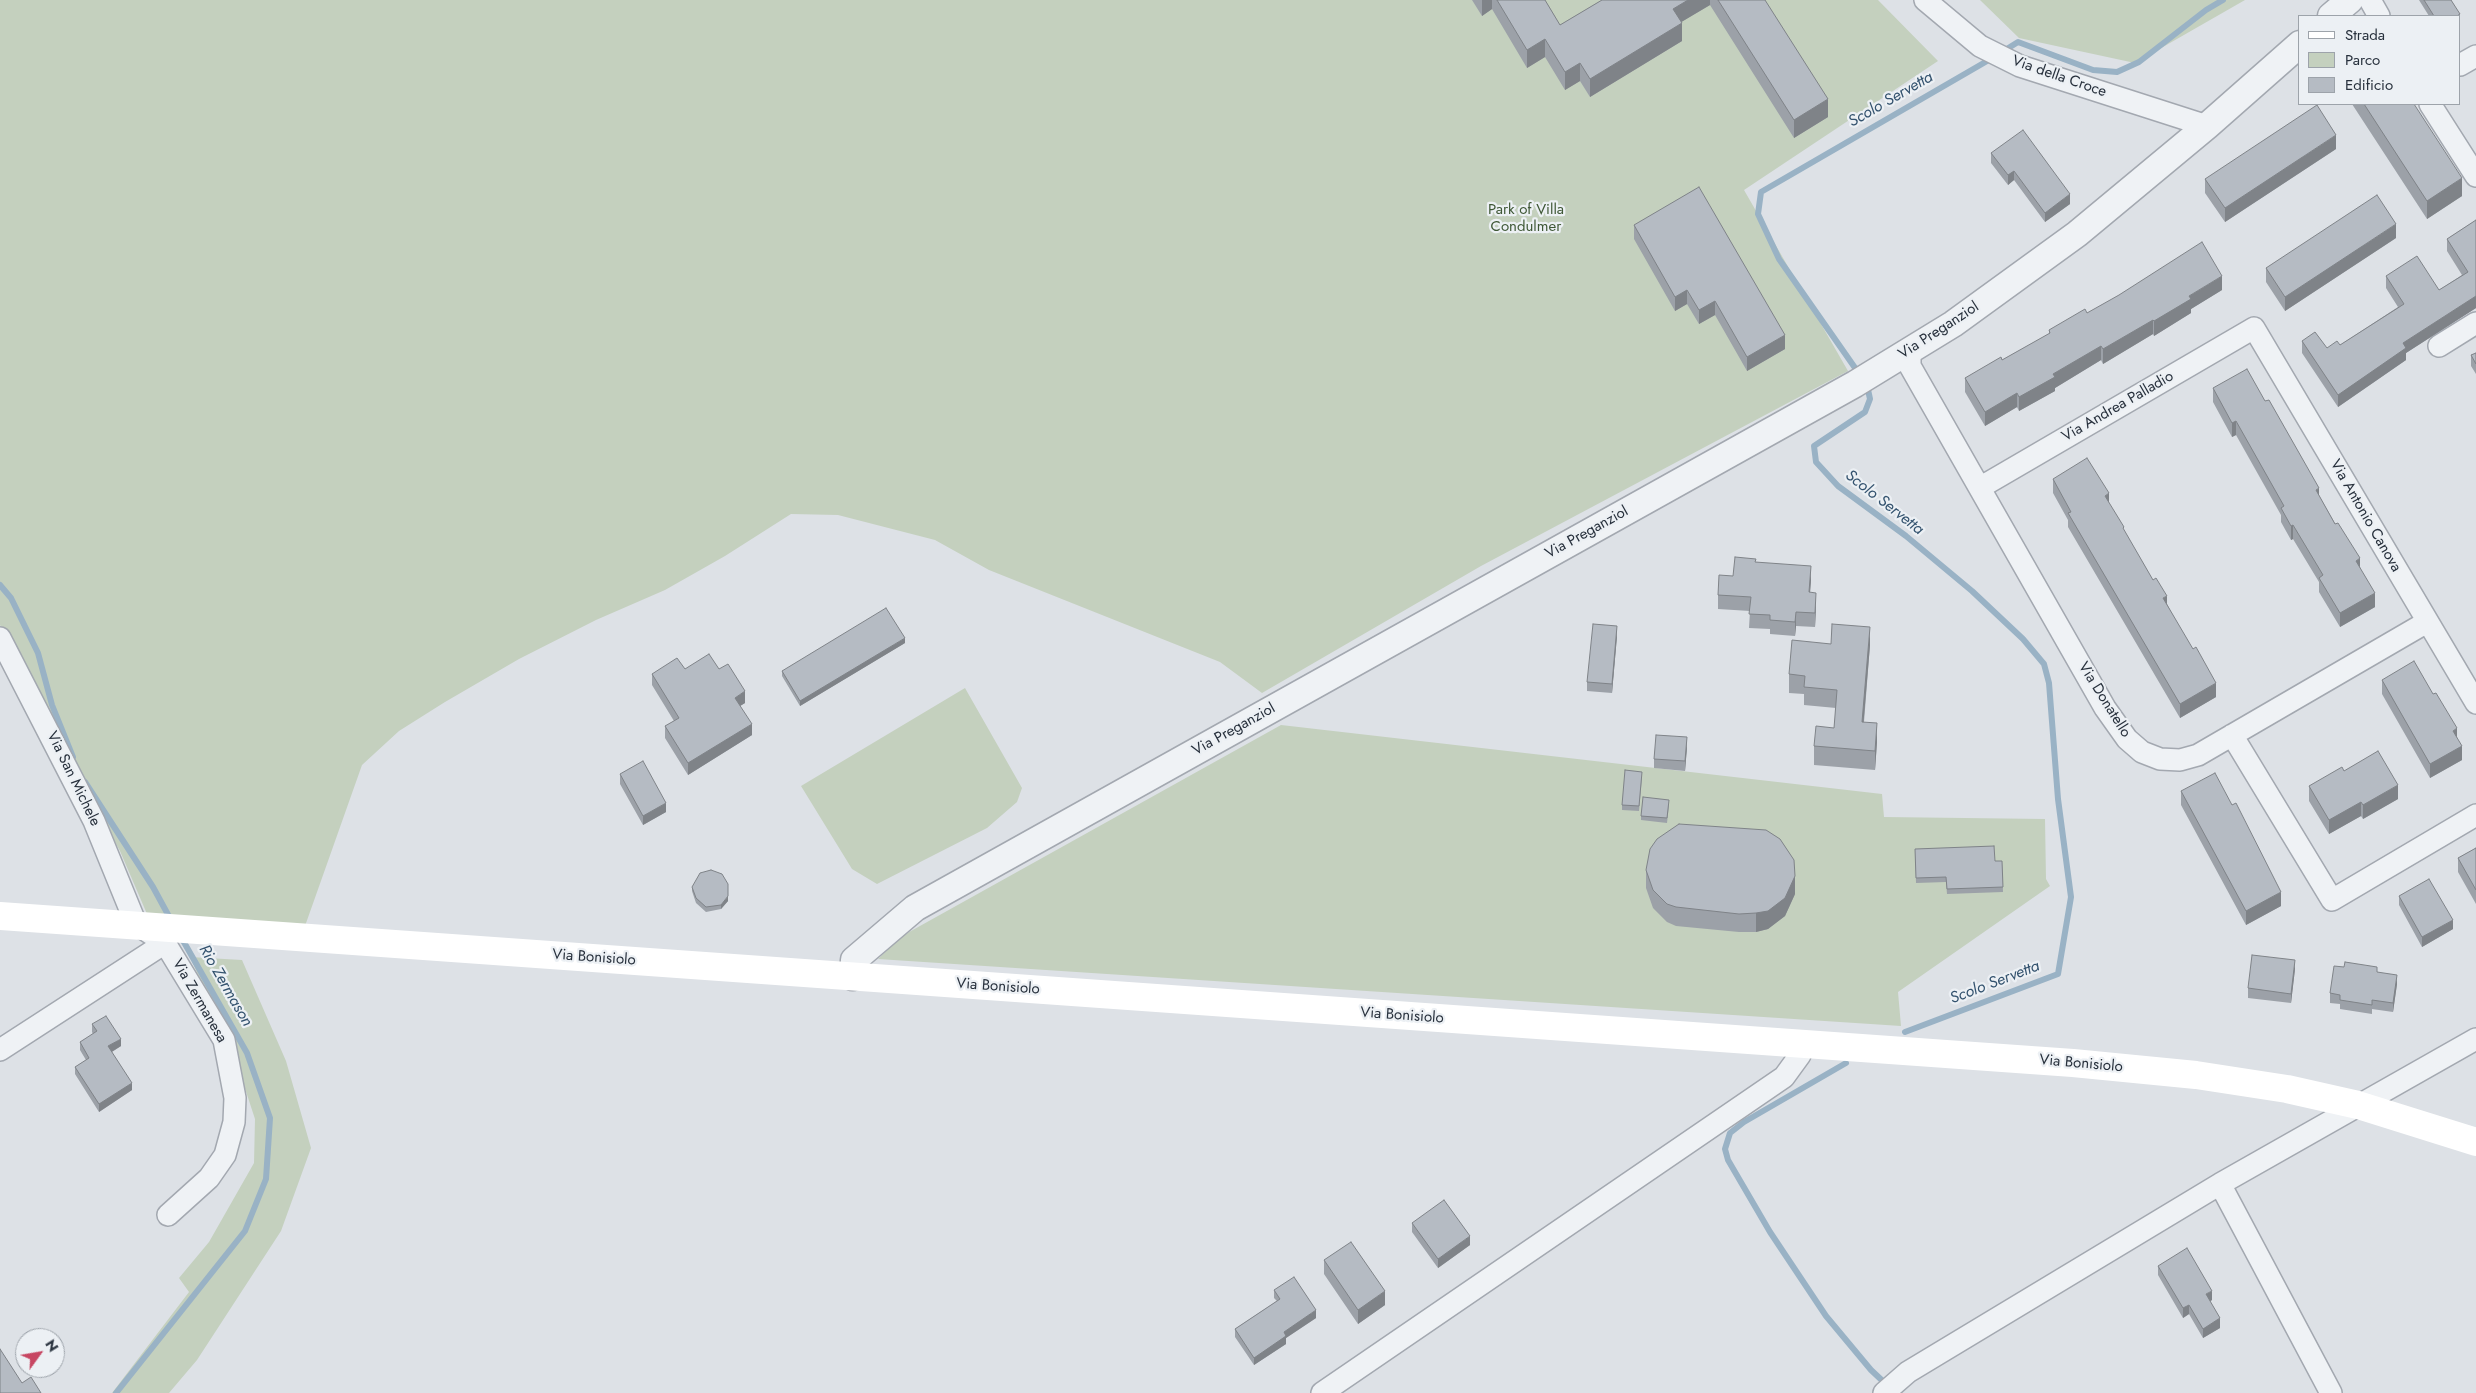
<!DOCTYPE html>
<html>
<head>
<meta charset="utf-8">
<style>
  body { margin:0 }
  #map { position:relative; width:2476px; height:1393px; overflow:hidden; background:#dde1e6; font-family:Jost,sans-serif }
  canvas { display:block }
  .legend { position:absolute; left:2298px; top:15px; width:162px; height:90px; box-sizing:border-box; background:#ecf0f4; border:1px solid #9da3aa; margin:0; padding:6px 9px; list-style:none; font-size:15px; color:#27303c }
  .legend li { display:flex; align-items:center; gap:10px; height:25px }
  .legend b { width:25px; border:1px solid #9da3aa }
  .north { position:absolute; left:15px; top:1328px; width:50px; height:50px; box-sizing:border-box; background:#ecf0f4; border:1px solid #9da3aa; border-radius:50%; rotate:58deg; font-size:14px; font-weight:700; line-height:20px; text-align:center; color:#27303c }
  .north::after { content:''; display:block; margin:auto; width:18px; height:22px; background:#c74662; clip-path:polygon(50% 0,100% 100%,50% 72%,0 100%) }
</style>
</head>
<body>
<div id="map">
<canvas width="2476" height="1393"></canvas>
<ul class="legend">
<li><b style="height:6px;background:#fff"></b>Strada</li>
<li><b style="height:14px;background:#c4d0be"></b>Parco</li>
<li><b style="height:14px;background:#b5bbc3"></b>Edificio</li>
</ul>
<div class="north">N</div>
</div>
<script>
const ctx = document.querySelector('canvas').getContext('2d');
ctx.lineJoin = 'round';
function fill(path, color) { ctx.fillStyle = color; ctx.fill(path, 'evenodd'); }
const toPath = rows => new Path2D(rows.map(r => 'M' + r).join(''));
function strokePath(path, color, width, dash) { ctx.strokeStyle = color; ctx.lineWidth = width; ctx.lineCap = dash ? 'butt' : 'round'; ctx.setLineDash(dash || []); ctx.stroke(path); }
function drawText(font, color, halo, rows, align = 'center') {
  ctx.font = font + ' Jost,sans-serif'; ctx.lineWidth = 4.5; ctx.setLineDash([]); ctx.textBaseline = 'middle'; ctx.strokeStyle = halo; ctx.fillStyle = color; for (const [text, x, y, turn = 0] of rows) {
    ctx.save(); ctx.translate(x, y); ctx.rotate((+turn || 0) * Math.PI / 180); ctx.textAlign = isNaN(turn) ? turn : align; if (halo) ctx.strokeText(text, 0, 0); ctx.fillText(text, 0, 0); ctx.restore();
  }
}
fill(toPath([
  [0,0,1878,0,1938,61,1744,190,1848,371,1481,566,1262,693,1220,662,989,570,935,540,838,515,791,514,725,556,665,590,596,620,519,659,445,702,399,731,362,765,305,926,147,914,120,851,70,762,0,625],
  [1980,0,2245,0,2135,63,2019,38],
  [965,688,1022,788,1017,802,987,828,877,884,852,869,801,786],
  [1281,725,1882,794,1884,817,2045,819,2046,879,2050,886,1898,992,1901,1026,878,959,902,936],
  [190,957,242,960,286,1061,311,1148,281,1231,197,1360,169,1393,112,1393,189,1292,179,1278,209,1242,254,1163,255,1119,235,1058]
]), '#c4d0be');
strokePath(toPath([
  [2002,52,2018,42,2093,70,2117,72,2139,62,2206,10,2223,0],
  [1860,375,1779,259,1758,214,1761,192,1994,57],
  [1867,385,1870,399,1865,412,1814,446,1816,462,1838,486,1906,536,1972,591,2023,639,2044,664,2049,683,2058,799,2071,897,2058,974,1905,1032],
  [0,585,11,598,38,653,52,705,73,757],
  [85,782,153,887,172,922],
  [1846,1063,1744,1122,1730,1133,1725,1149,1728,1160,1770,1232,1826,1316,1871,1370,1888,1386],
  [116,1393,245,1231,266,1179,270,1118,247,1053,181,937]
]), '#99b2c5', 6);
const minor = toPath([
  [1925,0,1980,46,2020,66,2207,126],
  [2370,0,2379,16],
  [2460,65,2476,56],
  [2430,104,2476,176],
  [2439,346,2476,323],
  [1910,352,1910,366,2105,708,2127,739,2142,752,2160,759,2180,760,2198,755,2427,622],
  [1981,487,2254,328,2476,703],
  [0,638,94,821,136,924,165,943,224,1040,235,1098,234,1122,225,1155,209,1178,168,1215],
  [2232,735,2332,900,2476,815],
  [0,1050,165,943],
  [2220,1184,2331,1393],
  [1322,1393,1784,1077,1800,1055,1801,1044],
  [1884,1393,1908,1372,2220,1184,2476,1039]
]);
const tertiary = toPath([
  [2331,16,2350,0],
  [853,977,854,960,915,908,1855,384,1953,324,2077,234,2207,126,2300,44]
]);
strokePath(minor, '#a3a8b0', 24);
strokePath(tertiary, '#a3a8b0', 29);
strokePath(minor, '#eff2f5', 21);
strokePath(tertiary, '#eff2f5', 26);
strokePath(toPath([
  [0,916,2073,1063,2196,1075,2287,1089,2358,1105,2476,1142]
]), '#fff', 28);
fill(toPath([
  [1472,0,1545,0,1560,25,1602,0,1765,0,1828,117,1794,138,1710,5,1681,22,1682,41,1590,97,1580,81,1565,90,1545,57,1527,68,1492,9,1482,16],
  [2419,0,2451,0,2460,16,2429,16],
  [2352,104,2414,104,2462,196,2427,219],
  [2336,149,2225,222,2205,193,2205,179],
  [1991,153,2070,204,2045,222,2014,180,2008,185,1991,163],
  [2476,220,2476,308,2406,353,2406,360,2338,407,2302,353,2302,341,2327,348,2340,345,2398,307,2386,288,2386,276,2439,290,2462,275,2447,251,2447,239],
  [1634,225,1785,349,1747,371,1715,315,1699,324,1687,304,1675,311,1634,239],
  [2396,238,2285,311,2266,282,2266,268],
  [2222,290,2191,309,2191,313,2154,336,2153,334,2103,364,2101,360,2055,388,2055,391,2019,411,2017,407,1985,426,1965,392,1965,378,2002,360,2049,334,2049,330,2087,313],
  [2476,353,2476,374,2471,366,2471,355],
  [2213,388,2265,401,2360,567,2375,607,2340,627,2319,592,2319,582,2293,539,2291,540,2281,522,2281,515,2236,435,2232,437,2213,402],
  [2053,479,2109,503,2124,531,2167,604,2216,697,2180,718,2068,527,2068,520,2053,493],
  [1756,562,1811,580,1810,592,1816,607,1815,627,1796,626,1795,636,1770,634,1770,629,1749,628,1750,611,1718,609,1718,595,1733,576],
  [1617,636,1612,693,1587,691,1587,682],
  [905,643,800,706,782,676,782,671],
  [1831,644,1870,645,1864,722,1877,742,1875,770,1814,765,1814,746,1834,728,1836,708,1804,705,1804,694,1789,693,1789,674],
  [719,669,745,703,740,706,752,735,688,775,665,738,665,726,674,721,652,685,652,674],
  [2382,680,2457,737,2462,760,2430,778,2382,694],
  [1687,747,1685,771,1654,768,1654,759],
  [2344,771,2398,799,2363,819,2361,816,2329,834,2309,801,2309,786],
  [620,774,666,812,643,825,620,784],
  [1642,777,1639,811,1622,810,1622,805],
  [2181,791,2281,906,2246,925,2181,805],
  [1669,805,1667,823,1641,820,1641,816],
  [2476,848,2476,904,2458,872,2458,858],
  [1915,849,1995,861,2002,861,2003,892,1947,894,1946,882,1916,883],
  [1646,870,1795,894,1785,916,1768,929,1756,932,1739,932,1676,926,1667,922,1653,908,1646,888],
  [692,887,728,901,721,909,706,912,696,903,692,891],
  [2399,896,2453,929,2422,947,2399,905],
  [2295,969,2291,1003,2248,998,2248,988],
  [2377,972,2397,984,2393,1012,2372,1009,2372,1014,2340,1009,2340,1004,2330,1003,2330,993],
  [92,1024,121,1046,112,1052,132,1090,99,1112,75,1074,75,1067,86,1060,80,1050,80,1042,93,1034,92,1032],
  [1412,1223,1470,1245,1438,1268,1412,1232],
  [1324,1260,1385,1305,1358,1324,1324,1274],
  [2158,1266,2212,1300,2210,1301,2220,1328,2203,1338,2189,1314,2183,1318,2158,1275],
  [1274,1290,1316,1318,1286,1338,1286,1344,1254,1365,1235,1337,1235,1329,1277,1301,1274,1298]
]), '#9ca1a8');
fill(toPath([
  [1482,0,1492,0,1492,9,1482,16],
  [1688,0,1710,0,1710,5,1673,27,1673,9],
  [1682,23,1682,41,1590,97,1590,79],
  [1545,39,1545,57,1527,68,1527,50],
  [1580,63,1580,81,1565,90,1565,72],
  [1828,99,1828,117,1794,138,1794,120],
  [2336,135,2336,149,2225,222,2225,208],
  [2014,171,2014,180,2008,185,2008,175],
  [2462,178,2462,196,2427,219,2427,201],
  [2070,194,2070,204,2045,222,2045,213],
  [2396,224,2396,238,2285,311,2285,297],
  [2222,276,2222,290,2191,309,2191,313,2154,336,2154,321,2189,296],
  [1687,290,1687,304,1675,311,1675,297],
  [2476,296,2476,308,2406,353,2406,360,2338,407,2338,395,2403,343],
  [1715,301,1715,315,1699,324,1699,310],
  [2153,320,2153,334,2103,364,2103,349],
  [1785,335,1785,349,1747,371,1747,357],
  [2101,346,2101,360,2055,388,2055,391,2019,411,2019,397,2053,374],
  [2017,393,2017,407,1985,426,1985,412],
  [2236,421,2236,435,2232,437,2232,423],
  [2319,488,2319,502,2316,490],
  [2109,493,2109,507,2105,496],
  [2293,525,2293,539,2291,540,2291,526],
  [2360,558,2360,572,2356,561],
  [1811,566,1811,580,1809,606,1809,592],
  [1816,593,1816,607,1815,627,1815,613],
  [2375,593,2375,607,2340,627,2340,613],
  [2167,596,2167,610,2163,598],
  [1796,612,1796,626,1795,636,1795,622],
  [1617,626,1617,636,1612,693,1612,684],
  [1870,627,1870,645,1862,740,1862,722],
  [905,638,905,643,800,706,800,701],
  [2216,683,2216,697,2180,718,2180,704],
  [745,691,745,703,735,709,735,698],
  [1877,723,1877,742,1875,770,1875,751],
  [752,724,752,735,688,775,688,763],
  [2457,728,2457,742,2453,731],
  [1687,737,1687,747,1685,771,1685,761],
  [2462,746,2462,760,2430,778,2430,764],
  [2398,785,2398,799,2363,819,2363,805],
  [2361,802,2361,816,2329,834,2329,820],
  [666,803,666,812,643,825,643,816],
  [1795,876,1795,894,1785,916,1768,929,1756,932,1756,913],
  [2281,892,2281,906,2246,925,2246,911],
  [728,896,728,901,721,909,721,905],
  [2453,920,2453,929,2422,947,2422,937],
  [2295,960,2295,969,2291,1003,2291,994],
  [2397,975,2397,984,2393,1012,2393,1003],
  [121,1039,121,1046,108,1054,108,1046],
  [132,1083,132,1090,99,1112,99,1104],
  [1470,1236,1470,1245,1438,1268,1438,1259],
  [1385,1291,1385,1305,1358,1324,1358,1310],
  [2212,1291,2212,1300,2206,1304,2206,1294],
  [2189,1305,2189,1314,2183,1318,2183,1308],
  [1316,1310,1316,1318,1286,1338,1286,1344,1254,1365,1254,1358,1284,1332],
  [2220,1318,2220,1328,2203,1338,2203,1329]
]), '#7f8388');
const building = toPath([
  [1497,0,1545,0,1560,25,1602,0,1688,0,1673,9,1682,23,1590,79,1580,63,1565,72,1545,39,1527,50,1497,0],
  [1718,0,1765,0,1828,99,1794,120,1718,0],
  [2424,0,2451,0,2460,14,2457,16,2434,16,2424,0],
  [2364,104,2414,104,2462,178,2427,201,2364,104],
  [2317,105,2336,135,2225,208,2205,179,2317,105],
  [2023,130,2070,194,2045,213,2014,171,2008,175,1991,153,2023,130],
  [1699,187,1785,335,1747,357,1715,301,1699,310,1687,290,1675,297,1634,225,1699,187],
  [2377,195,2396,224,2285,297,2266,268,2377,195],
  [2476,220,2476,296,2403,343,2406,348,2338,395,2302,341,2315,332,2327,348,2337,341,2340,345,2404,304,2386,276,2417,256,2439,290,2468,272,2447,239,2476,220],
  [2202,242,2222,276,2189,296,2191,299,2154,321,2153,320,2103,349,2101,346,2053,374,2055,377,2019,397,2017,393,1985,412,1965,378,2001,357,2002,360,2050,333,2049,330,2085,309,2087,313,2119,295,2202,242],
  [2476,353,2476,364,2471,355,2476,353],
  [2247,369,2265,401,2269,400,2319,488,2316,490,2335,524,2338,523,2360,558,2356,561,2375,593,2340,613,2319,578,2323,575,2293,525,2291,526,2281,508,2284,506,2236,421,2232,423,2213,388,2247,369],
  [2087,458,2109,493,2105,496,2124,527,2123,528,2153,580,2156,578,2167,596,2163,598,2193,649,2196,647,2216,683,2180,704,2068,513,2071,512,2053,479,2087,458],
  [1735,557,1756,559,1755,562,1811,566,1809,592,1816,593,1815,613,1796,612,1795,622,1770,620,1770,615,1749,614,1751,597,1718,595,1719,575,1733,576,1735,557],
  [886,608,905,638,800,701,782,671,886,608],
  [1593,624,1617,626,1612,684,1587,682,1593,624],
  [1832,624,1870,627,1862,722,1877,723,1875,751,1814,746,1816,726,1834,728,1837,690,1804,687,1805,676,1789,674,1792,640,1831,644,1832,624],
  [709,654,719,669,728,664,745,691,735,698,752,724,688,763,665,726,679,718,652,674,677,658,685,669,709,654],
  [2414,661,2433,694,2436,693,2457,728,2453,731,2462,746,2430,764,2382,680,2414,661],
  [1656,735,1687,737,1685,761,1654,759,1656,735],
  [2378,751,2398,785,2363,805,2361,802,2329,820,2309,786,2342,767,2344,771,2378,751],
  [643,761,666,803,643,816,620,774,643,761],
  [1625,770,1642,772,1639,806,1622,805,1625,770],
  [2215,773,2232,805,2236,803,2281,892,2246,911,2181,791,2215,773],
  [1643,797,1669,800,1667,818,1641,816,1643,797],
  [1679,824,1766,830,1780,839,1794,860,1795,876,1785,898,1768,911,1756,913,1739,914,1676,907,1667,904,1653,890,1646,870,1650,849,1657,839,1679,824],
  [1994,846,1995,861,2002,861,2003,887,1947,889,1946,877,1916,878,1915,849,1994,846],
  [2476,848,2476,890,2458,858,2476,848],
  [711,870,722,874,728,884,728,896,721,905,706,907,696,898,692,887,700,873,711,870],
  [2429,879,2453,920,2422,937,2399,896,2429,879],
  [2252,955,2295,960,2291,994,2248,988,2252,955],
  [2345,962,2377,967,2377,972,2397,975,2393,1003,2372,1000,2372,1005,2340,1000,2340,995,2330,993,2334,966,2344,967,2345,962],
  [106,1016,121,1039,108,1046,132,1083,99,1104,75,1067,89,1058,80,1042,97,1031,92,1024,106,1016],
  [1444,1200,1470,1236,1438,1259,1412,1223,1444,1200],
  [1351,1242,1385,1291,1358,1310,1324,1260,1351,1242],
  [2187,1248,2212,1291,2206,1294,2220,1318,2203,1329,2189,1305,2183,1308,2158,1266,2187,1248],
  [1294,1277,1316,1310,1284,1332,1286,1336,1254,1358,1235,1329,1280,1299,1274,1290,1294,1277],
  [0,1349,22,1383,31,1377,41,1393,0,1393,0,1349]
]);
fill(building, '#b5bbc3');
strokePath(building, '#7f8388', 1);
drawText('15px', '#27303c', '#ecf0f4', [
  ["Via della Croce",2059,77,19],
  ["Via Preganziol",1939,331,-33],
  ["Via Andrea Palladio",2118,407,-30],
  ["Via Antonio Canova",2365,516,60],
  ["Via Preganziol",1587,533,-29],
  ["Via Donatello",2104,700,58],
  ["Via Preganziol",1234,730,-29],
  ["Via San Michele",73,779,64],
  ["Via Bonisiolo",594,958,4],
  ["Via Bonisiolo",998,987,4],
  ["Via Zermanesa",199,1001,60],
  ["Via Bonisiolo",1402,1016,4],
  ["Via Bonisiolo",2081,1064,5]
]);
drawText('15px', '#3e5735', '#ecf0f4', [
  ["Park of Villa",1526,210],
  ["Condulmer",1526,227]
]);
drawText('italic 16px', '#33526e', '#ecf0f4', [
  ["Scolo Servetta",1891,100,-30],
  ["Scolo Servetta",1884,503,38],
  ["Scolo Servetta",1995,983,-21],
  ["Rio Zermason",225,986,60]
]);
</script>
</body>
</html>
